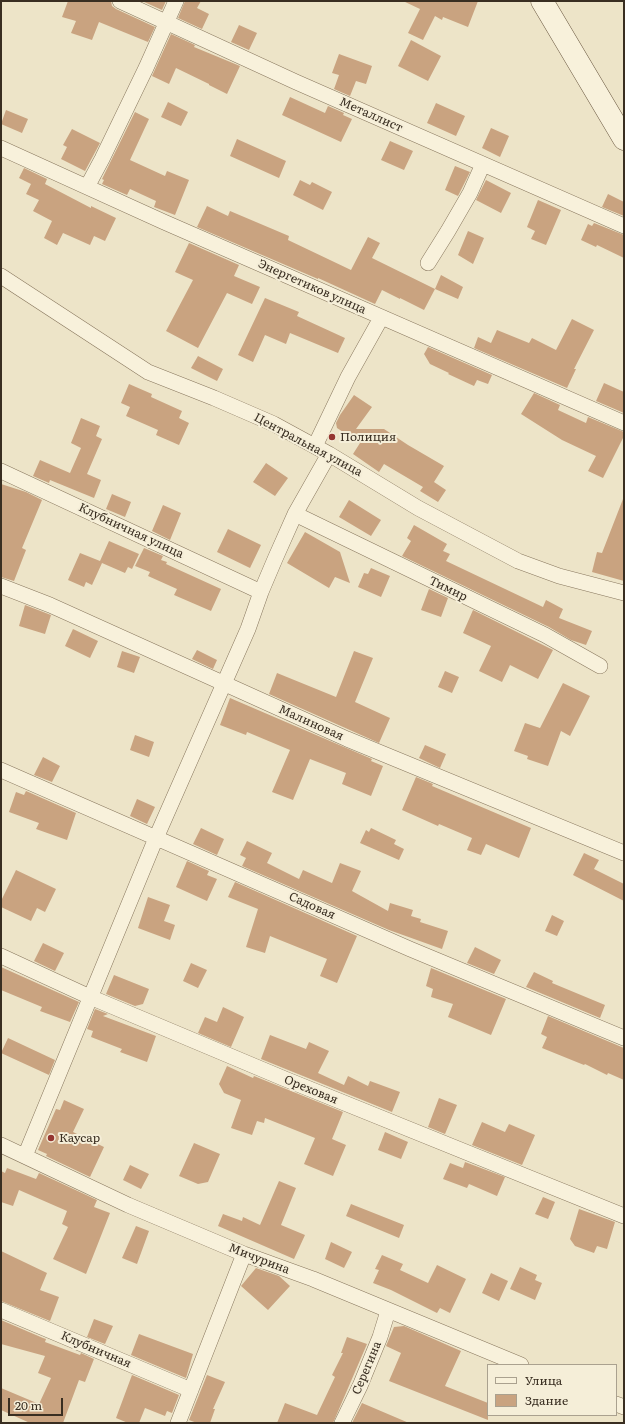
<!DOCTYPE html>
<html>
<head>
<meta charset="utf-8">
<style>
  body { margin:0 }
  #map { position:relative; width:625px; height:1424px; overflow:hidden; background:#ede4c8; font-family:Literata,serif }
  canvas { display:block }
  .frame { position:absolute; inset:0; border:2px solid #392e21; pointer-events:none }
  .legend { position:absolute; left:487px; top:1364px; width:130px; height:52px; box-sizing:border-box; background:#f5eed8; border:1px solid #aaa18f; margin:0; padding:5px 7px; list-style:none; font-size:12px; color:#392e21 }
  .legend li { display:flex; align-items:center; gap:8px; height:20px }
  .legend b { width:20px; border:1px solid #aaa18f }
  .scale { position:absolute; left:8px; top:1398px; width:55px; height:18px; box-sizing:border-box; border:2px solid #392e21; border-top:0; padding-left:5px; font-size:12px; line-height:14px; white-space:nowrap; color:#392e21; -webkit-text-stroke:3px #f5eed8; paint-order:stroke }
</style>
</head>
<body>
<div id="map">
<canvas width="625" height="1424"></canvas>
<div class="frame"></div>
<ul class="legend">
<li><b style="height:5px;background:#f8f1db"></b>Улица</li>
<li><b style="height:11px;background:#c9a380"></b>Здание</li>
</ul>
<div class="scale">20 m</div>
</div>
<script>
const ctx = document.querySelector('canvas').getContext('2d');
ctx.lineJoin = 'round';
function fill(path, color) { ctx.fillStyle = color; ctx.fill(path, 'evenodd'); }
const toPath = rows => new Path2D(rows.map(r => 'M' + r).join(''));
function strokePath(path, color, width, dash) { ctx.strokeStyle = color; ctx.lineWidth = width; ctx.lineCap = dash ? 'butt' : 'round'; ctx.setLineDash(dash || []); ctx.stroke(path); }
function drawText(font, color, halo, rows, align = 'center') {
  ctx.font = font + ' Literata,serif'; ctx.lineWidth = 4; ctx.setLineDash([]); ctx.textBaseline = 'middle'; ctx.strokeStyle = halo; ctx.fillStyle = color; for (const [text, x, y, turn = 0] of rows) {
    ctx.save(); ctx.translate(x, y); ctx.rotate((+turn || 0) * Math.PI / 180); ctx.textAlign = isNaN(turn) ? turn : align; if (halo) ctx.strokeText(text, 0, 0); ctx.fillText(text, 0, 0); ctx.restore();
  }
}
fill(toPath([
  [68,1,111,1,112,6,116,9,155,27,148,42,99,22,92,40,71,33,76,21,62,17],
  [142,1,166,1,162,10],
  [185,1,201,1,197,8,209,14,202,29,178,18],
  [403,1,478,1,468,27,443,17,442,20,435,16,423,40,408,33,420,9],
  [239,25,257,33,249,50,231,42],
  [171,34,195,45,194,47,240,66,227,94,209,85,209,84,176,68,169,84,152,76],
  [411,40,441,56,428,81,398,66],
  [339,54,372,66,366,84,356,81,350,96,334,89,339,75,332,73],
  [290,97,325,113,328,106,344,113,343,115,352,119,341,142,282,115],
  [168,102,188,112,181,126,161,117],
  [436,103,465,116,456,136,427,123],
  [6,110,28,119,22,133,1,124],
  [135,112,149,119,130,160,165,176,167,171,189,180,175,215,154,207,156,201,130,189,127,195,102,184,104,180,102,179],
  [491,128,509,136,500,157,482,148],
  [72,129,100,143,85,171,61,159,67,147,63,145],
  [237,139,286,161,279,178,230,156],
  [390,141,413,151,404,170,381,160],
  [455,166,470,172,458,196,445,190],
  [24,168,47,179,45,184,91,208,91,206,116,218,105,241,94,236,90,245,63,233,57,245,44,238,52,221,33,211,39,200,26,194,31,184,19,178],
  [300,180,310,185,312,182,332,192,323,210,293,195],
  [486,180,511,193,501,213,476,200],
  [608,194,624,202,624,216,602,207],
  [538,200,561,210,546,245,531,239,535,231,527,227],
  [207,206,228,216,230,211,289,236,288,240,351,270,368,237,380,243,372,258,435,289,424,310,400,298,400,299,382,290,375,304,318,278,318,279,197,227],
  [594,223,624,235,624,258,597,245,596,247,581,240,588,224,592,226],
  [468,231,484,238,473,264,458,255],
  [189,243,239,265,234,276,260,287,252,304,227,293,198,348,166,331,193,280,175,272],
  [441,275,463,287,458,299,435,289],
  [265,298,299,312,297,316,345,338,338,353,290,333,286,344,265,335,253,362,238,355],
  [572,319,594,330,574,369,576,369,567,388,474,348,478,337,491,343,497,330,529,343,532,338,556,350],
  [428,347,492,375,488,384,477,380,474,386,448,374,449,373,430,364,424,354],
  [198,356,223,369,217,381,191,368],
  [604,383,624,392,624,413,596,401],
  [129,384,152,394,151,397,182,411,179,418,189,423,179,445,156,435,158,430,126,416,130,407,121,403],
  [534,393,560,405,558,410,586,423,588,417,624,432,624,436,603,478,588,471,596,456,562,440,521,414],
  [354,395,372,407,356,429,384,429,408,445,444,466,434,482,446,490,438,502,420,491,423,487,384,464,379,472,353,454,360,443,337,428,336,423,340,415],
  [81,418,100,426,96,436,102,439,87,474,101,480,94,498,50,480,49,483,33,476,40,460,70,473,81,448,71,443],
  [266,463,288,478,275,496,253,482],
  [1,484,26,492,42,500,22,548,26,550,14,581,1,577],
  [112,494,131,502,125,517,106,509],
  [623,499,624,500,624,581,592,572,597,552,602,553],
  [349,500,381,520,371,536,339,517],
  [163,505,181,513,170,540,152,531],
  [414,525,447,544,443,551,450,554,446,561,543,607,546,600,563,609,559,618,592,631,586,645,571,640,549,627,402,556,411,541,407,538],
  [228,529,261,545,250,568,217,552],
  [305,532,340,552,350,583,335,577,329,588,287,563],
  [109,541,139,554,132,569,128,567,125,573,102,563,92,585,86,582,84,587,68,580,80,553,100,561],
  [144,548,163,556,161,560,167,562,166,564,221,589,211,611,174,595,177,589,148,576,150,572,135,566],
  [371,568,390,576,381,597,358,587,364,573,368,574],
  [429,589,448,598,441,617,421,610],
  [25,605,51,615,45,634,19,626],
  [473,610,553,650,538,679,510,665,502,682,479,671,491,646,463,633],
  [73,629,98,641,90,658,65,646],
  [197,650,217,660,213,669,192,659],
  [122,651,140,657,134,673,117,667],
  [354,651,373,658,355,702,390,718,379,743,269,694,277,673,336,697],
  [445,671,459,677,452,693,438,687],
  [563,683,590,696,570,736,561,731,548,766,527,759,528,756,514,751,525,723,540,728],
  [230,698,372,759,371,761,383,766,371,796,342,784,346,773,310,759,293,800,272,792,290,750,247,732,246,735,220,725],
  [135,735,154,742,149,757,130,750],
  [425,745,446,754,440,768,419,758],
  [43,757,60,766,52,782,34,775],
  [416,777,433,784,432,786,531,828,519,858,486,844,481,855,467,850,472,838,439,824,438,826,402,810],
  [26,791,76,813,67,840,36,829,39,823,9,812,16,792,24,795],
  [137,799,155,807,147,824,130,816],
  [201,828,224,839,217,855,193,844],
  [371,828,396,840,394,844,404,849,399,860,360,843,366,830,369,832],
  [247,841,272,853,267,863,299,879,303,870,332,883,340,863,361,871,352,891,388,911,390,903,413,910,411,916,421,919,420,922,448,931,442,949,389,930,242,866,246,858,240,855],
  [584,853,599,860,594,869,624,884,624,901,573,875],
  [187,861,209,871,207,875,217,879,207,901,176,887],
  [16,870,56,889,45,912,37,908,31,921,1,907,1,901],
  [235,882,357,936,337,983,320,976,327,959,270,936,265,953,246,947,258,909,228,897],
  [148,897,170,905,164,921,175,925,170,940,138,928],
  [552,915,564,921,557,936,545,931],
  [43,943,64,953,55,971,34,961],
  [475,947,501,960,494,974,467,963],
  [191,963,207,970,198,988,183,981],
  [1,967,79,1002,70,1022,40,1011,42,1007,1,990],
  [431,968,506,999,491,1035,448,1017,453,1004,431,997,433,989,426,986],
  [534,972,553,981,552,983,605,1005,600,1018,526,987],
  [114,975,149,989,143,1004,135,1006,106,994],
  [223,1007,244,1017,231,1047,198,1033,205,1017,217,1022],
  [95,1009,108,1014,103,1016,156,1036,147,1062,120,1052,122,1049,91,1037,93,1031,87,1029],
  [548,1016,624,1048,624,1080,608,1073,607,1075,585,1064,584,1065,542,1048,547,1037,541,1034],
  [270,1035,306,1049,309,1042,329,1051,318,1073,344,1085,348,1076,368,1086,370,1081,400,1092,392,1112,261,1059],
  [8,1038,55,1060,49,1075,1,1053],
  [227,1066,253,1078,254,1076,343,1112,332,1139,346,1145,333,1176,304,1164,315,1138,265,1118,264,1123,257,1121,252,1135,231,1128,241,1100,224,1093,219,1084],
  [439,1098,457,1105,445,1134,428,1127],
  [64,1100,84,1109,73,1132,104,1147,90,1177,46,1156,47,1154,38,1150,56,1109,60,1110],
  [482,1122,505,1132,509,1124,535,1135,522,1165,472,1145],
  [385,1132,408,1142,401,1159,378,1150],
  [194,1143,220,1154,208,1182,198,1184,179,1176],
  [465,1162,505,1177,497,1196,469,1184,467,1188,443,1179,450,1163,463,1168],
  [130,1165,149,1174,141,1189,123,1180],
  [7,1168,36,1179,39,1173,97,1200,94,1207,110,1213,86,1274,53,1259,68,1227,62,1224,67,1211,19,1190,13,1206,1,1202,1,1171,5,1173],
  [279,1181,296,1188,281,1225,305,1235,294,1259,218,1226,223,1214,242,1221,243,1217,260,1225],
  [543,1197,555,1202,548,1219,535,1214],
  [351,1204,404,1225,399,1238,346,1216],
  [579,1209,615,1222,607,1249,597,1246,594,1253,575,1246,570,1239],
  [136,1226,149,1231,137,1264,122,1258],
  [331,1242,352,1252,344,1268,325,1259],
  [1,1251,47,1273,40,1290,59,1297,50,1321,1,1301],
  [382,1255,403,1264,400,1270,428,1283,437,1265,466,1279,450,1313,440,1308,437,1313,391,1290,373,1283,379,1270,375,1269],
  [520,1267,537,1275,535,1280,542,1283,535,1300,510,1289],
  [256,1268,279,1276,290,1286,268,1310,241,1286],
  [491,1273,508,1281,499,1301,482,1293],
  [94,1319,113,1326,105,1344,87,1337],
  [1,1320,43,1338,46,1339,45,1342,80,1355,81,1353,94,1359,85,1382,79,1380,63,1423,30,1423,1,1410,1,1388,39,1404,51,1378,38,1373,45,1356,1,1344],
  [404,1326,461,1351,445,1386,488,1403,488,1420,389,1381,401,1353,386,1346,394,1327],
  [139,1334,193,1354,186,1378,131,1355],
  [347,1337,367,1344,333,1423,277,1423,285,1403,317,1415,335,1377,332,1375,343,1353,341,1353],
  [132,1375,179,1395,172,1413,167,1411,165,1416,145,1408,139,1423,128,1423,116,1418],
  [207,1375,225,1382,213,1409,215,1409,210,1423,197,1423,189,1420],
  [362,1403,409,1423,352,1423]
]), '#c9a380');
const street = toPath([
  [120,1,296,82,624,226],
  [1,148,164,222,624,423],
  [87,187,102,159,146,68,176,1],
  [428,263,448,231,470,193,483,164],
  [1,276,148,372,214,398,274,424,329,454,418,508,518,561,559,576,624,593],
  [315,446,348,377,381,318],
  [1,471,261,592],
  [295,514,545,635,600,666],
  [1,586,50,605,347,739,624,853],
  [1,770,410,949,624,1038],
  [1,956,90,997,285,1079,624,1216],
  [1,1145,128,1205,244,1254,313,1279,521,1365],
  [25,1156,156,838,248,629,261,592,275,559,295,514,329,454],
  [1,1310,191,1390],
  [616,1404,624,1407],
  [178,1423,244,1254],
  [342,1423,360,1386,380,1337,388,1311]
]);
const secondary = toPath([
  [542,1,624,139]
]);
strokePath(street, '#88775e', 16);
strokePath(secondary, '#6a5841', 23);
strokePath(street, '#f8f1db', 15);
strokePath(secondary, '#f8f1db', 22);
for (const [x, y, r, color] of [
  [332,437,4,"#953530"],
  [51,1138,4,"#953530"]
]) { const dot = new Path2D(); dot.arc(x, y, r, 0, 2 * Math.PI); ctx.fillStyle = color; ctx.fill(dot); strokePath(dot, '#f5eed8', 1.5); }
drawText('12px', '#392e21', '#f5eed8', [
  ["Металлист",371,115,24],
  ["Энергетиков улица",312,287,24],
  ["Центральная улица",308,445,28],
  ["Клубничная улица",131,531,25],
  ["Тимир",448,589,26],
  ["Малиновая",311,723,24],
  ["Садовая",312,906,24],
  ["Ореховая",311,1090,22],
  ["Мичурина",259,1259,21],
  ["Клубничная",96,1350,23],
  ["Серегина",367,1368,-67]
]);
drawText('12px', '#392e21', '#f5eed8', [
  ["Полиция",340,437],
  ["Каусар",59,1138]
], 'left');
</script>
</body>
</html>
